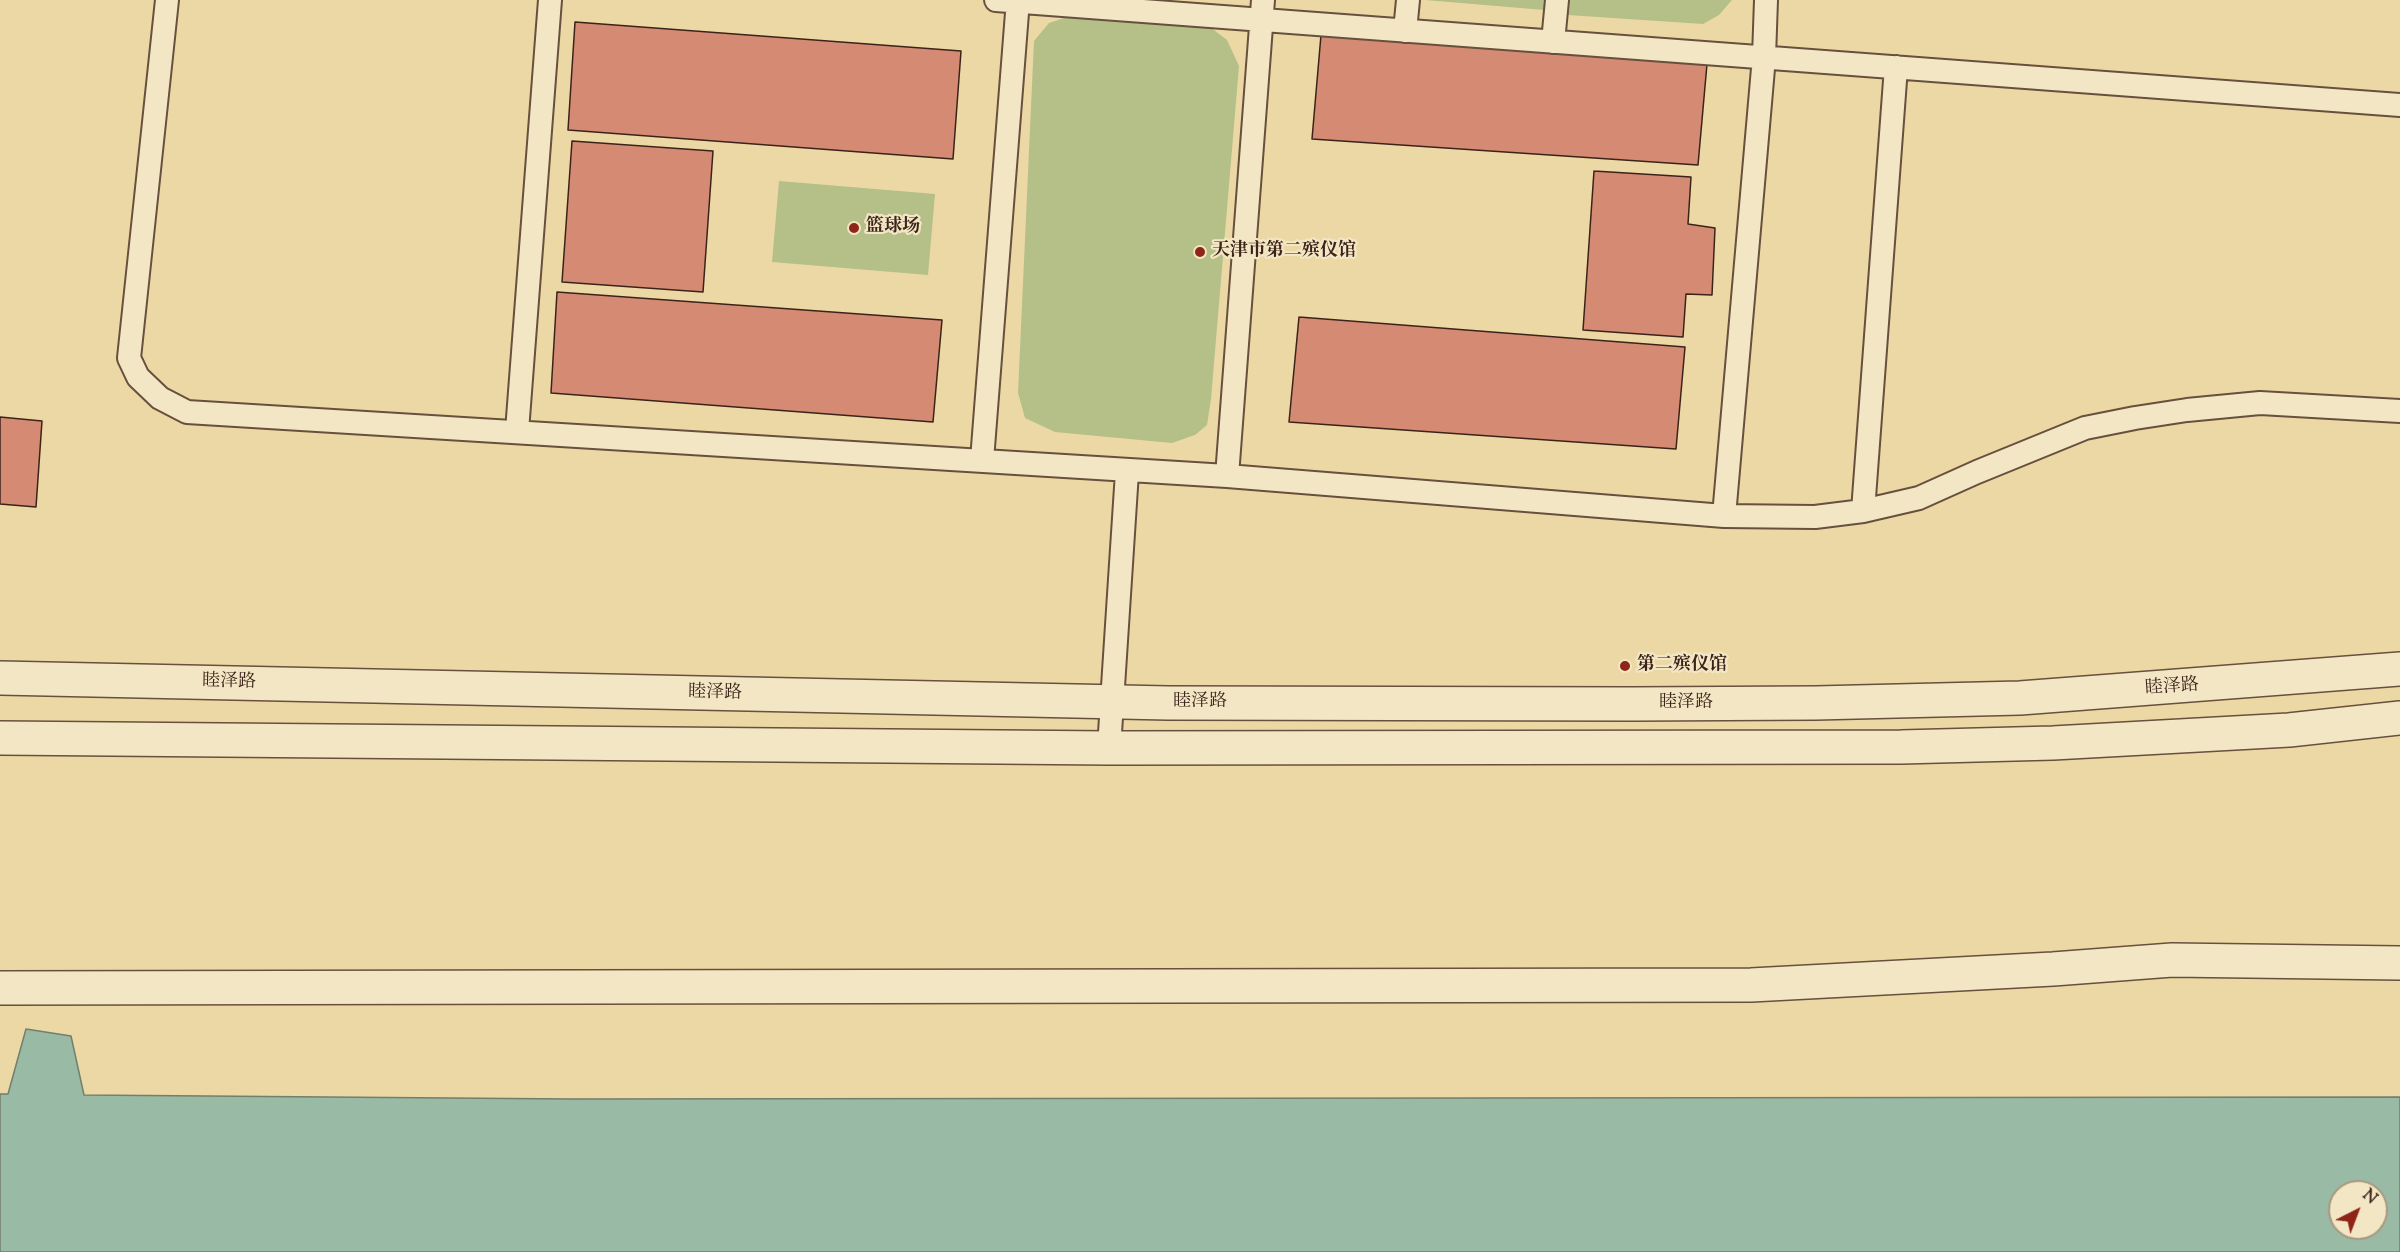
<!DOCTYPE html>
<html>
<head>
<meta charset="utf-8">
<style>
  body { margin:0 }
  #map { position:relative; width:2400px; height:1252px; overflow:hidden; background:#ecd8a5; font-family:"Sorts Mill Goudy",serif }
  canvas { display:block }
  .north { position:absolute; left:2328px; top:1180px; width:60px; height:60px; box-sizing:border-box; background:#f3e6c4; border:2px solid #a99880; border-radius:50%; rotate:42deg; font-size:16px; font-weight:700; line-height:24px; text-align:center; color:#3b231a }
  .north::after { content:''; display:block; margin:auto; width:21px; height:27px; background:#8f2418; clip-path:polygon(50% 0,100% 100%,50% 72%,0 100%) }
</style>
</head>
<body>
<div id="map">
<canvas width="2400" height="1252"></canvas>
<div class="north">N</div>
</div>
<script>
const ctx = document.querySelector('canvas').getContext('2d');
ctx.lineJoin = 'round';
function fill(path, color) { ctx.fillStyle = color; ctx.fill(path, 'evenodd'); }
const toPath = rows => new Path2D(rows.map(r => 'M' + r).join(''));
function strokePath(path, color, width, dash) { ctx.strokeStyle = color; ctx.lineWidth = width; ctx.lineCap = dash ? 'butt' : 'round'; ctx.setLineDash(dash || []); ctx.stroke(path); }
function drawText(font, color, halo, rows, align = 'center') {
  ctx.font = font + ' "Sorts Mill Goudy","Noto Serif SC",serif'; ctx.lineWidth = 4.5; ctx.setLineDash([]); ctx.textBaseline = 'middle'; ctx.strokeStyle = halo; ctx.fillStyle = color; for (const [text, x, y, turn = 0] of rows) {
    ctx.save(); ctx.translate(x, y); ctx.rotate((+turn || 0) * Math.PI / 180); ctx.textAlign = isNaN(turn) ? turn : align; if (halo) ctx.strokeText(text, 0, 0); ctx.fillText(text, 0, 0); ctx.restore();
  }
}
fill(toPath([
  [1425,0,1545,0,1544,10],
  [1569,0,1732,0,1719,15,1703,24,1568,15],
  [1067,17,1206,24,1227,40,1239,66,1211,399,1207,425,1195,435,1172,443,1055,432,1025,418,1018,393,1034,41,1049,23],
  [779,181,935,194,928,275,772,262]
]), '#b5bf88');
const water = toPath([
  [26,1029,71,1036,84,1095,571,1099,2400,1097,2400,1252,0,1252,0,1094,8,1094,26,1029],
  [2340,1192,2376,1192,2376,1228,2340,1228,2340,1192]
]);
fill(water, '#99baa4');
strokePath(water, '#737e6d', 1.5);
const building = toPath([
  [575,22,961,51,953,159,568,130,575,22],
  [1321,35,1707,64,1698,165,1312,139,1321,35],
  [572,141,713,151,703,292,562,282,572,141],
  [1594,171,1691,177,1688,224,1715,228,1712,295,1686,294,1683,337,1583,330,1594,171],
  [557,292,942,320,933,422,551,393,557,292],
  [1299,317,1685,347,1676,449,1289,422,1299,317],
  [0,417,42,421,36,507,0,504,0,417]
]);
fill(building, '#d58a74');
strokePath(building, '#3b231a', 1.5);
const service = toPath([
  [167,0,129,358,138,377,160,398,187,412,1227,476,1724,516,1815,517,1863,511,1919,498,1977,472,2085,428,2135,418,2187,410,2260,403,2400,411],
  [996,0,2400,105],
  [1405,31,1408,0],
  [1553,42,1557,0],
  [517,431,550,0],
  [982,460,1018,0],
  [1227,476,1263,0],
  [1863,511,1896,67],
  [1724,516,1764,57,1766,0],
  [1109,748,1127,472]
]);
const minor = toPath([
  [0,988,1751,985,2053,969,2172,960,2400,963]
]);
const tertiary = toPath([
  [0,678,1168,703,1633,704,1816,703,2020,698,2400,669],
  [0,738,1109,748,1901,747,2053,743,2289,730,2400,718]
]);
strokePath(service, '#67503d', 26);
strokePath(minor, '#67503d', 36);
strokePath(tertiary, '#67503d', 36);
strokePath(service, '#f3e6c4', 22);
strokePath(minor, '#f3e6c4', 33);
strokePath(tertiary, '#f3e6c4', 33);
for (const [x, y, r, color] of [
  [854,228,6,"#8f2418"],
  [1200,252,6,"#8f2418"],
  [1625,666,6,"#8f2418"]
]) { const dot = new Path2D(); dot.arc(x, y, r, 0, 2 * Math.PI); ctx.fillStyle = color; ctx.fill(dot); strokePath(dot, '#f3e6c4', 2); }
drawText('bold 18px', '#3b231a', '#f3e6c4', [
  ["篮球场",866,228],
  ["天津市第二殡仪馆",1212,252],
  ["第二殡仪馆",1637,666]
], 'left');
drawText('18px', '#3b231a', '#f3e6c4', [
  ["睦泽路",229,683,1],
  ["睦泽路",2172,688,-4],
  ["睦泽路",715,694,1],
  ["睦泽路",1200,703],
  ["睦泽路",1686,704]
]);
</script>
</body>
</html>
